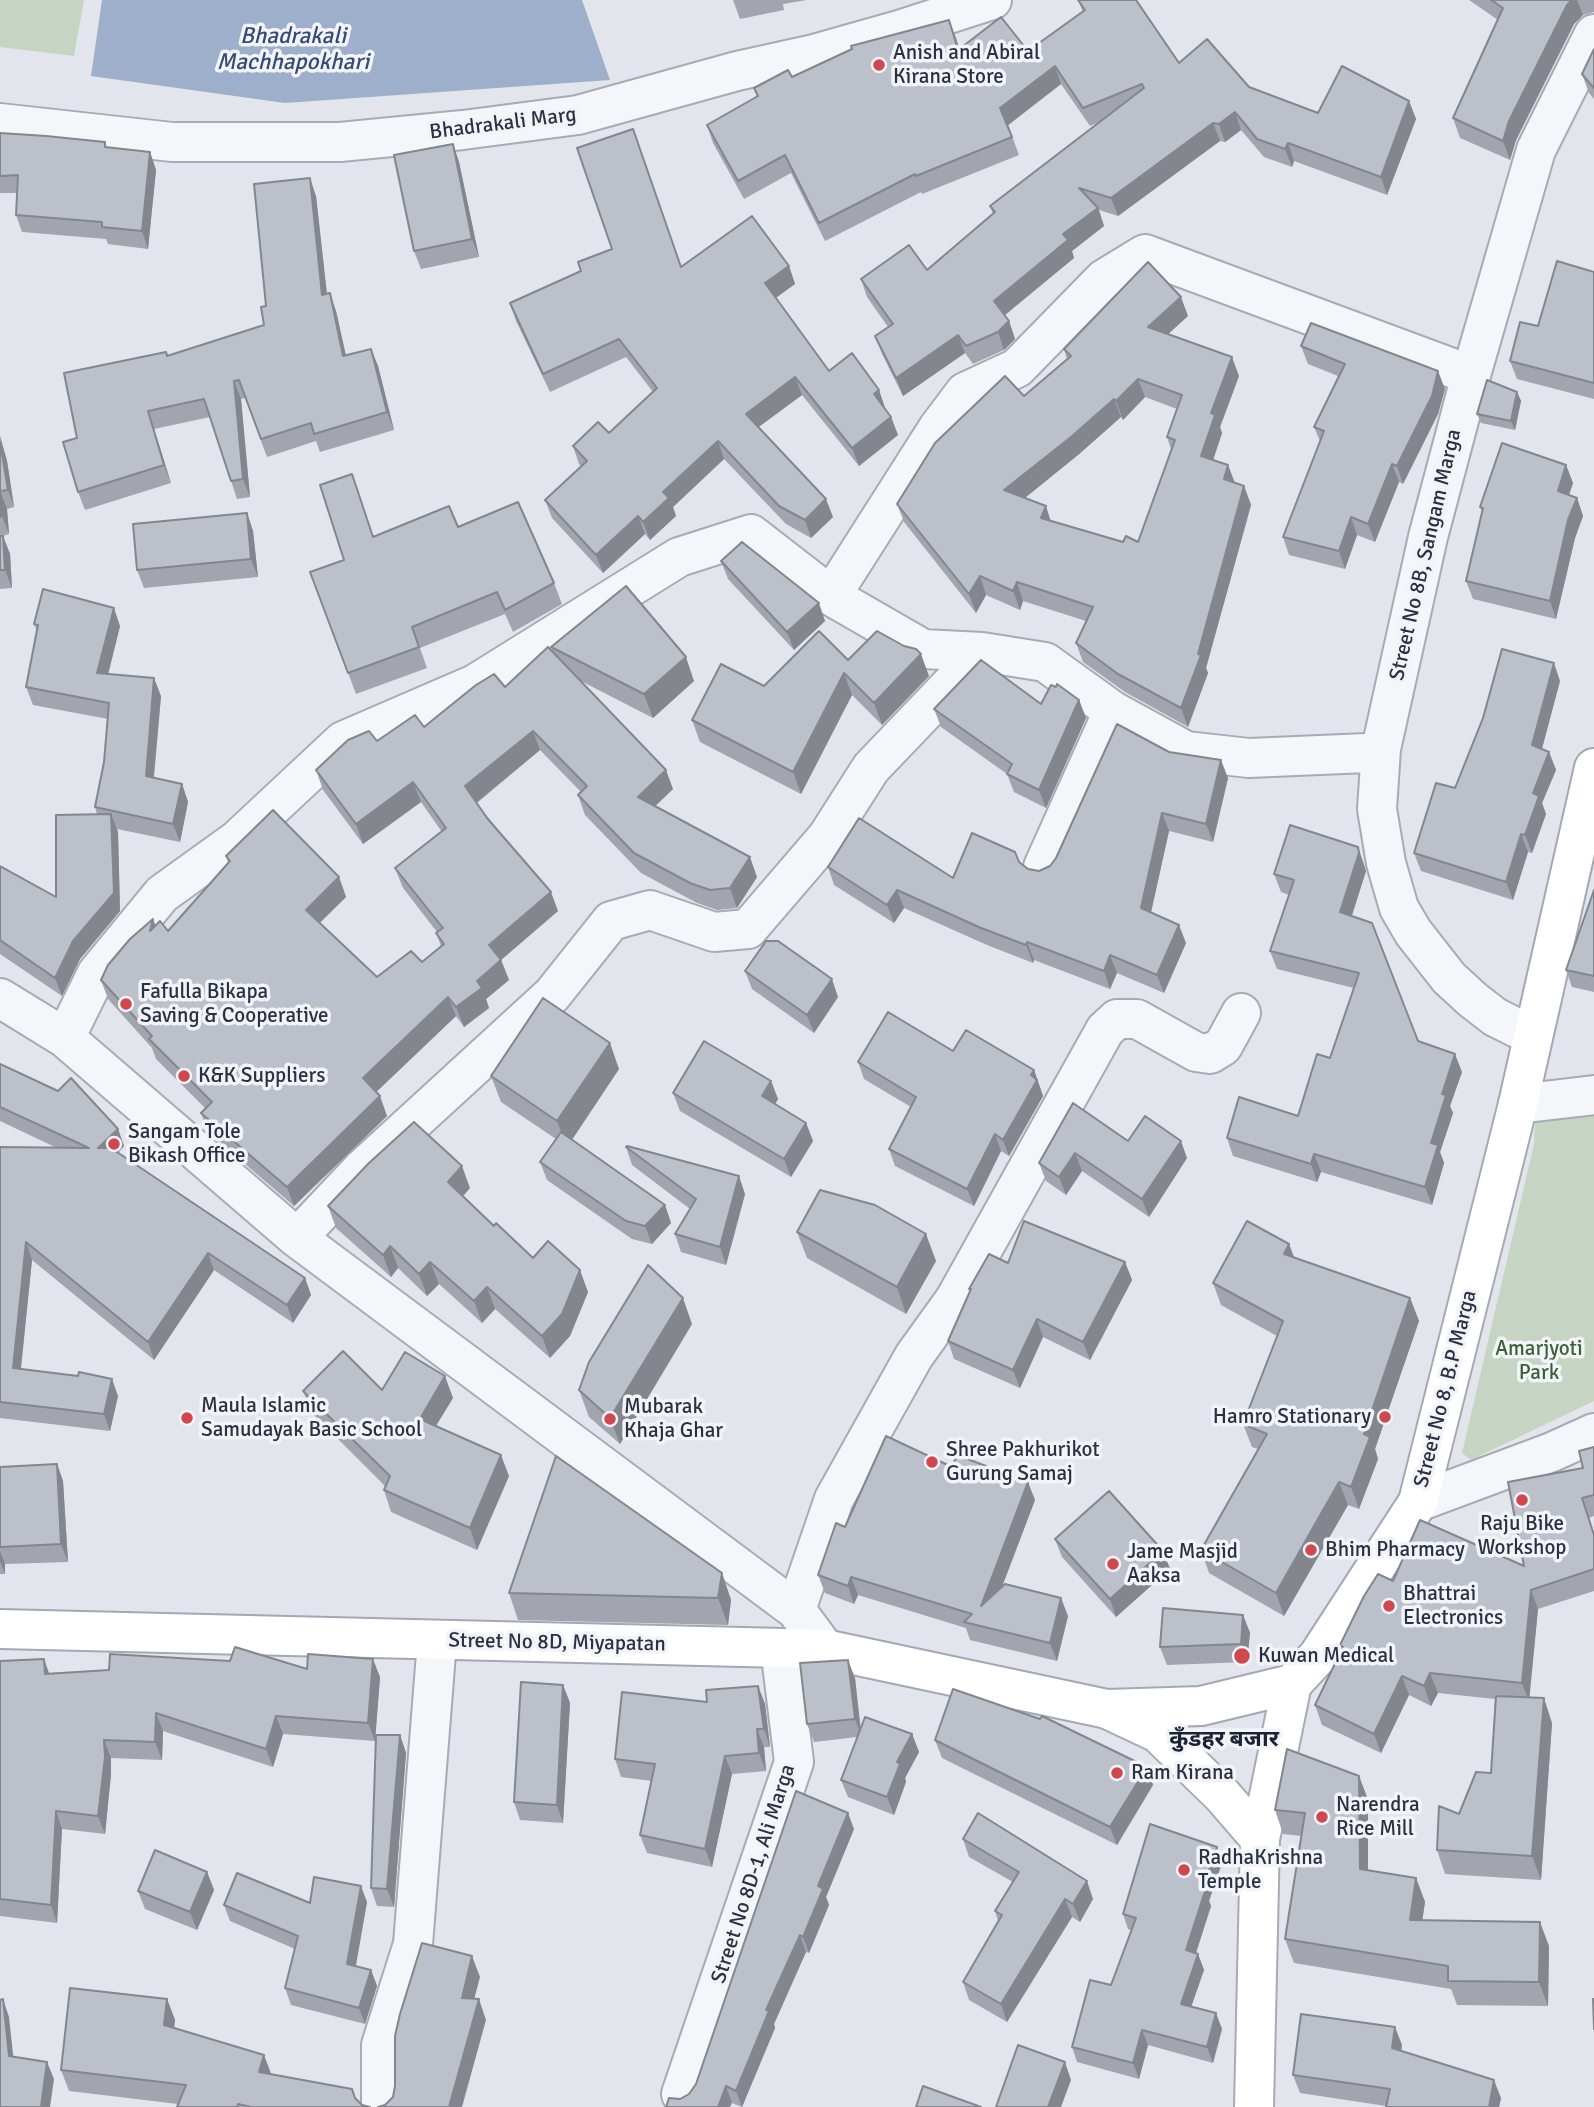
<!DOCTYPE html>
<html>
<head>
<meta charset="utf-8">
<style>
  body { margin:0 }
  canvas { display:block; background:#e2e5eb }
</style>
</head>
<body>
<canvas width="1594" height="2107"></canvas>
<script>
const ctx = document.querySelector('canvas').getContext('2d');
ctx.lineJoin = 'round';
function fill(path, color) { ctx.fillStyle = color; ctx.fill(path, 'evenodd'); }
const toPath = rows => new Path2D(rows.map(r => 'M' + r).join(''));
function strokePath(path, color, width, dash) { ctx.strokeStyle = color; ctx.lineWidth = width; ctx.lineCap = dash ? 'butt' : 'round'; ctx.setLineDash(dash || []); ctx.stroke(path); }
function drawText(font, color, halo, rows, align = 'center') {
  ctx.font = font + ' Signika,"Noto Sans Devanagari",sans-serif'; ctx.lineWidth = 7; ctx.setLineDash([]); ctx.textBaseline = 'middle'; ctx.strokeStyle = halo; ctx.fillStyle = color; for (const [text, x, y, turn = 0] of rows) {
    ctx.save(); ctx.translate(x, y); ctx.rotate((+turn || 0) * Math.PI / 180); ctx.textAlign = isNaN(turn) ? turn : align; if (halo) ctx.strokeText(text, 0, 0); ctx.fillText(text, 0, 0); ctx.restore();
  }
}
fill(toPath([
  [0,0,84,0,74,56,0,47],
  [1594,1108,1594,1401,1471,1460,1462,1453,1534,1144,1535,1124,1550,1113]
]), '#c6d5c3');
fill(toPath([
  [102,0,582,0,610,80,285,103,91,76]
]), '#9eafcb');
const minor = toPath([
  [0,123,172,142,340,142,463,130,578,115,737,71,814,54,899,30,992,0],
  [831,596,938,428,965,392,1017,368,1104,279,1145,254,1471,375],
  [1043,867,1113,711],
  [0,998,65,1038,297,1238,796,1610,825,1649],
  [1533,1036,1495,1017,1473,1000,1449,978,1413,932,1399,908,1386,863,1377,809,1381,749,1428,537,1471,375,1536,150,1594,34],
  [65,1038,97,973,162,894,237,840,343,741,475,684,679,557,751,534,831,596,923,649,982,652,1045,662,1113,711,1186,751,1249,758,1367,753,1381,749],
  [297,1238,362,1169,552,995,611,921,650,910,714,932,748,929,827,837,871,768,982,652],
  [796,1610,834,1499,914,1356,955,1299,1105,1030,1117,1019,1137,1019,1196,1052,1210,1054,1223,1046,1241,1013],
  [681,2094,794,1762,780,1648],
  [381,2107,381,2045,413,1944,437,1641]
]);
const tertiary = toPath([
  [1518,1104,1594,1095],
  [1418,1502,1552,1452,1594,1433]
]);
const secondary = toPath([
  [1107,1709,1158,1733,1222,1795,1260,1839],
  [1254,2107,1260,1839,1292,1684]
]);
const primary = toPath([
  [0,1629,825,1649,1107,1709,1201,1706,1292,1684,1318,1656,1418,1502,1518,1104,1594,768]
]);
strokePath(minor, '#a7abb5', 42);
strokePath(tertiary, '#a7abb5', 42);
strokePath(secondary, '#a7abb5', 42);
strokePath(primary, '#a2a8b7', 42);
strokePath(minor, '#f5f6f9', 38);
strokePath(tertiary, '#f5f6f9', 38);
strokePath(secondary, '#fff', 38);
strokePath(primary, '#fff', 38);
fill(toPath([
  [733,0,807,0,783,4,784,10,740,19],
  [1078,0,1179,63,1318,113,1409,101,1416,119,1387,195,1294,161,1292,167,1264,157,1241,130,1225,142,1220,141,1118,216,1099,210,1104,226,1072,251,1074,258,1005,315,1009,321,1015,339,1004,350,973,364,965,353,903,396,882,354,875,336,888,327,867,297,861,279,927,270,993,214,990,206,1099,122,1090,126,1061,84,1008,125,1019,155,922,194,921,192,825,241,791,173,744,199,713,143,707,125,757,97,754,88,792,77,956,38,959,49,1028,51,1083,12],
  [1469,0,1594,0,1594,12,1583,15,1574,24,1516,140,1510,160,1460,138,1453,118,1498,20],
  [1594,49,1594,99,1589,93,1582,74],
  [0,133,105,142,107,148,150,152,156,170,148,249,108,244,106,239,22,232,16,215,17,193,0,193],
  [453,144,459,162,479,257,421,269,414,251],
  [316,196,327,294,336,311,346,356,371,349,378,366,394,430,320,452,316,441,267,457,245,398,241,399,250,497,237,499,210,417,154,429,171,483,85,510,78,492,77,438,168,356,264,325,266,306],
  [789,266,795,284,776,298,829,371,879,390,885,408,891,417,898,435,859,466,802,395,758,427,833,517,811,538,786,524,724,459,673,507,676,516,650,540,645,534,603,573,552,518,545,500,582,467,579,464,573,446,609,433,653,392,626,357,550,392,516,321,510,303,682,267],
  [1594,272,1594,399,1517,379,1510,361,1538,326],
  [1188,316,1168,334,1239,376,1220,427,1222,433,1213,460,1228,465,1235,483,1244,486,1251,505,1206,668,1208,673,1188,727,1125,692,1083,662,1076,643,1086,621,1023,601,1020,610,986,595,976,613,904,522,897,504,1067,359,1064,349],
  [1145,397,1177,409,1167,437,1171,449,1138,542,1123,542,1051,521,1025,498,1078,455,1121,417,1123,420],
  [1301,346,1445,389,1438,414,1403,484,1399,482,1375,542,1357,535,1345,569,1289,555,1283,537,1320,441,1314,427,1338,376,1308,364],
  [1517,392,1521,401,1515,430,1481,423,1477,414],
  [0,436,7,461,14,507,7,509,9,534,3,536,10,554,12,588,0,589],
  [1566,465,1573,483,1569,495,1577,498,1583,516,1575,538,1556,619,1473,599,1466,581,1482,513,1480,507],
  [247,513,253,531,258,577,144,588,137,570],
  [458,527,554,583,562,604,513,632,505,614,420,648,427,668,356,694,310,572,344,560,374,537],
  [721,561,825,621,794,650,728,579],
  [34,624,120,626,108,674,161,696,154,778,182,784,188,802,180,842,117,829,118,832,120,911,80,959,62,996,0,954,0,866,56,897,97,814,95,807,104,762,108,719,33,705,26,687,37,631],
  [551,647,694,681,653,718,581,681,673,789,655,806,757,877,737,908,717,910,697,903,641,873,585,815,578,795,581,792,540,750,477,803,558,911,501,960,509,980,486,999,489,1008,464,1027,456,1016,376,1092,387,1116,294,1206,208,1132,201,1113,205,1108,156,1059,152,1048,108,999,101,980,155,926,168,931,228,863,226,856,339,877,346,897,320,923,377,977,422,962,441,946,436,933,437,932,403,888,395,868,442,832,421,802,363,844,323,790,316,770,377,741,424,727,505,687,553,653],
  [848,660,929,676,882,725,852,695,801,794,700,742,692,720,764,686],
  [1560,681,1542,749,1549,752,1556,770,1542,803,1546,814,1532,853,1528,852,1513,900,1421,871,1414,853,1455,788],
  [1079,700,1086,718,1046,808,1014,792,1007,774,941,727,934,709,1041,704],
  [1169,752,1228,778,1213,842,1169,831,1151,912,1186,943,1164,993,1117,973,1110,989,1034,960,1033,963,987,945,904,908,894,923,834,885,828,867,953,878,1019,862,1028,869,1039,871,1050,866],
  [1358,847,1366,871,1352,916,1418,1041,1462,1072,1450,1106,1453,1113,1440,1152,1444,1163,1432,1205,1321,1172,1317,1182,1233,1156,1227,1138,1298,1116,1330,1058,1354,988,1277,969,1270,951,1289,895,1281,892,1274,874],
  [1594,890,1594,992,1572,987,1566,970],
  [745,971,838,997,814,1033,752,989],
  [953,1051,1034,1070,1043,1096,1009,1156,1001,1151,974,1206,895,1166,889,1149,911,1107,864,1079,858,1062],
  [0,1064,118,1129,124,1146,118,1153,305,1278,311,1295,293,1323,214,1270,154,1360,32,1260,21,1369,118,1396,110,1431,0,1418,0,1147,57,1148,0,1121],
  [619,1069,572,1140,665,1205,671,1223,652,1244,632,1239,547,1180,540,1162,556,1139,501,1102,491,1076],
  [771,1081,778,1099,775,1104,806,1123,813,1141,791,1177,680,1111,673,1093],
  [1073,1103,1128,1141,1187,1158,1149,1217,1082,1171,1066,1195,1046,1181,1039,1163],
  [626,1147,745,1194,726,1265,681,1252,675,1234,690,1209,632,1165],
  [470,1188,463,1196,494,1226,533,1258,588,1292,570,1336,550,1358,495,1309,482,1323,439,1284,427,1296,398,1268,391,1277,336,1228,328,1206],
  [797,1232,936,1261,906,1314,807,1258],
  [1294,1257,1410,1298,1419,1321,1375,1449,1378,1459,1359,1509,1348,1505,1284,1616,1209,1573,1201,1550,1258,1449,1252,1447,1243,1424,1277,1336,1221,1305,1213,1283],
  [1125,1262,1132,1280,1090,1360,1043,1337,1020,1388,954,1359,948,1341,970,1291,969,1289,1008,1263],
  [692,1324,620,1444,589,1417,579,1390],
  [382,1390,453,1398,436,1426,509,1476,477,1550,391,1512,384,1490,385,1486,311,1412,303,1391],
  [1594,1447,1594,1516,1589,1518,1594,1533,1594,1591,1538,1609,1529,1698,1552,1723,1541,1880,1445,1874,1437,1850,1459,1814,1491,1773,1495,1699,1438,1693,1431,1706,1409,1695,1381,1753,1322,1725,1315,1705,1342,1650,1340,1645,1393,1581,1524,1566,1583,1468],
  [57,1464,63,1481,68,1562,5,1564,5,1574,0,1574,0,1467],
  [952,1467,1035,1500,1001,1588,1068,1616,1057,1661,970,1640,966,1628,858,1595,854,1604,825,1593,818,1575,845,1527],
  [1055,1539,1163,1551,1170,1569,1116,1617,1062,1557],
  [722,1573,731,1600,728,1625,518,1620,509,1593],
  [1243,1615,1250,1633,1247,1662,1167,1665,1160,1647],
  [44,1659,49,1673,307,1669,380,1677,375,1741,283,1734,273,1767,163,1731,162,1760,111,1758,111,1774,105,1834,62,1829,57,1923,0,1916,0,1661],
  [855,1678,861,1729,912,1734,919,1752,905,1778,906,1782,894,1815,848,1797,841,1780,857,1737,814,1742,807,1724],
  [563,1685,570,1703,563,1823,520,1820,514,1802],
  [758,1686,765,1704,770,1747,764,1747,766,1771,732,1774,712,1867,647,1853,640,1835,652,1781,621,1777,615,1759,707,1702],
  [400,1735,406,1753,394,1907,377,1906,371,1888],
  [935,1740,1147,1767,1153,1785,1117,1845,942,1758],
  [1359,1776,1368,1800,1368,1870,1416,1878,1425,1902,1422,1920,1549,1946,1548,2006,1457,2005,1451,1989,1294,1963,1285,1939,1301,1836,1283,1834,1275,1810],
  [854,1829,826,1897,829,1905,809,1953,806,1952,774,2024,775,2028,742,2107,732,2103,680,2099,689,2094,696,2084],
  [963,1839,1093,1899,1080,1922,1072,1917,1007,2022,969,2000,963,1982,998,1921,995,1911,1013,1882,969,1857],
  [1217,1847,1222,1863,1209,1901,1211,1906,1196,1953,1198,1954,1204,1970,1191,2006,1222,2029,1213,2063,1148,2045,1139,2079,1077,2062,1072,2047,1111,1985,1131,1930,1128,1929,1123,1914],
  [207,1872,214,1890,197,1930,145,1909,138,1891],
  [367,1902,356,1966,371,1970,377,1986,365,2024,291,2005,285,1988,295,1949,230,1921,224,1905],
  [167,1999,175,2020,174,2028,271,2074,356,2099,362,2105,370,2107,177,2107,178,2104,69,2091,61,2070],
  [1402,2045,1401,2050,1501,2098,1499,2107,1386,2107,1386,2106,1300,2093,1293,2075]
]), '#a2a5af');
fill(toPath([
  [1572,0,1577,0,1583,15,1574,24,1516,140,1510,160,1503,141,1509,121,1567,5],
  [949,20,956,38,964,68,958,50],
  [1055,66,1061,84,1007,126,1000,108],
  [1409,101,1416,119,1387,195,1381,177],
  [1235,112,1241,130,1225,142,1219,124],
  [1213,123,1220,141,1118,216,1111,198],
  [1288,143,1294,161,1292,167,1285,149],
  [453,144,459,162,479,257,472,239],
  [150,152,156,170,148,249,142,231],
  [310,178,316,196,329,313,322,295],
  [1098,208,1104,226,1072,251,1074,258,1000,319,994,301,1063,234],
  [789,266,795,284,771,301,765,283],
  [330,293,336,311,350,374,343,356],
  [1181,297,1188,316,1155,346,1148,327],
  [1009,321,1015,339,1004,350,998,332],
  [958,335,965,353,903,396,896,378],
  [371,349,378,366,394,430,387,412],
  [1232,357,1239,376,1220,427,1222,433,1208,475,1201,456,1211,413],
  [1438,371,1445,389,1438,414,1403,484,1397,466],
  [795,377,802,395,752,432,746,414],
  [1138,379,1145,397,1123,420,1116,401],
  [234,381,241,399,250,497,243,479],
  [879,390,885,408,874,394],
  [1517,392,1521,401,1515,430,1511,421],
  [1114,399,1121,417,1078,455,1011,509,1004,490],
  [148,411,154,429,171,483,164,465],
  [891,417,898,435,859,466,852,448],
  [0,436,7,461,14,507,8,490],
  [718,441,724,459,673,507,676,516,650,540,643,522,663,492],
  [1392,464,1399,482,1375,542,1368,524],
  [1228,465,1235,484,1224,479],
  [1566,465,1573,483,1564,509,1558,491],
  [1244,486,1251,505,1206,668,1208,673,1188,727,1181,708,1198,654],
  [0,491,7,509,9,534,2,516],
  [1577,498,1583,516,1575,538,1556,619,1550,601,1568,520],
  [826,499,833,517,811,538,805,520],
  [1046,506,1052,525,1041,518],
  [247,513,253,531,258,577,251,559],
  [638,516,645,534,603,573,596,555],
  [1351,517,1357,535,1345,569,1339,551],
  [3,536,10,554,12,588,5,570],
  [980,576,986,595,976,613,969,594],
  [1017,582,1023,601,1020,610,1013,591],
  [819,603,825,621,794,650,787,632],
  [114,608,120,626,104,691,97,673],
  [921,654,929,676,882,725,874,703],
  [686,657,694,681,653,718,644,694],
  [1554,663,1560,681,1538,763,1532,745],
  [844,673,852,695,801,794,793,772],
  [154,678,161,696,152,794,146,776],
  [1079,700,1086,718,1046,808,1039,790],
  [533,731,540,750,472,806,465,786],
  [1549,752,1556,770,1542,803,1546,814,1532,853,1525,835,1533,793],
  [1221,760,1228,778,1213,842,1206,824],
  [666,770,673,789,645,816,638,797],
  [413,782,421,802,363,844,356,824],
  [182,784,188,802,180,842,173,824],
  [1162,813,1169,831,1148,926,1141,908],
  [111,814,118,832,120,911,80,959,62,996,55,978],
  [1521,834,1528,852,1513,900,1506,882],
  [1358,847,1366,871,1347,930,1340,912],
  [750,857,757,877,737,908,730,888],
  [339,877,346,897,313,929,306,910],
  [897,890,904,908,894,923,887,905],
  [551,892,558,911,501,960,509,980,486,999,489,1008,464,1027,456,1007,477,981,489,945],
  [153,919,160,938,150,931],
  [1179,925,1186,943,1164,993,1157,975],
  [1027,942,1034,960,1033,963,1026,945],
  [1110,955,1117,973,1110,989,1104,971],
  [832,979,838,997,814,1033,807,1015],
  [448,997,456,1016,370,1098,363,1078],
  [610,1043,619,1069,567,1147,557,1121],
  [1455,1054,1462,1072,1450,1106,1453,1113,1440,1152,1444,1163,1432,1205,1425,1187,1431,1143,1442,1094],
  [1034,1070,1043,1096,1009,1156,1003,1140],
  [771,1081,778,1099,769,1114,762,1096],
  [380,1096,387,1116,294,1206,287,1187],
  [806,1123,813,1141,791,1177,784,1159],
  [118,1129,124,1146,105,1165,98,1148],
  [995,1134,1001,1151,974,1206,967,1189],
  [1181,1141,1187,1158,1149,1217,1142,1199],
  [1075,1153,1082,1171,1066,1195,1059,1177],
  [1314,1154,1321,1172,1317,1182,1311,1164],
  [462,1166,470,1188,456,1204,448,1182],
  [739,1176,745,1194,726,1265,720,1247],
  [665,1205,671,1223,652,1244,645,1226],
  [926,1234,936,1261,906,1314,897,1287],
  [26,1242,32,1260,19,1385,13,1368],
  [1289,1244,1298,1267,1284,1254],
  [390,1246,398,1268,391,1277,383,1255],
  [208,1253,214,1270,154,1360,148,1342],
  [430,1262,439,1284,427,1296,419,1274],
  [1125,1262,1132,1280,1090,1360,1083,1342],
  [580,1270,588,1292,570,1336,550,1358,542,1336],
  [305,1278,311,1295,293,1323,287,1305],
  [487,1287,495,1309,482,1323,474,1301],
  [683,1298,692,1324,620,1444,610,1418],
  [1410,1298,1419,1321,1375,1449,1378,1459,1359,1509,1351,1487,1364,1434],
  [1037,1319,1043,1337,1020,1388,1013,1370],
  [445,1376,453,1398,427,1440,420,1419],
  [112,1379,118,1396,110,1431,104,1414],
  [501,1455,509,1476,477,1550,470,1528],
  [57,1464,63,1481,68,1562,61,1544],
  [1028,1482,1035,1500,988,1624,981,1606],
  [1339,1482,1348,1505,1284,1616,1276,1593],
  [0,1551,5,1564,5,1574,0,1561],
  [1163,1551,1170,1569,1116,1617,1110,1599],
  [722,1573,731,1600,728,1625,718,1598],
  [851,1577,858,1595,854,1604,848,1586],
  [1531,1590,1538,1609,1529,1702,1522,1683],
  [1061,1598,1068,1616,1057,1661,1050,1643],
  [1243,1615,1250,1633,1247,1662,1241,1644],
  [44,1659,50,1677,45,1674],
  [373,1659,380,1677,375,1741,368,1723],
  [848,1660,855,1678,861,1736,855,1719],
  [1430,1673,1438,1693,1431,1706,1424,1686],
  [1402,1676,1409,1695,1381,1753,1374,1734],
  [563,1685,570,1703,563,1823,557,1805],
  [758,1686,765,1704,770,1747,764,1729],
  [1544,1698,1552,1723,1541,1880,1532,1856],
  [156,1713,163,1731,162,1760,155,1742],
  [276,1716,283,1734,273,1767,266,1749],
  [757,1729,764,1747,766,1771,759,1753],
  [912,1734,919,1752,905,1778,906,1782,894,1815,887,1797,897,1762],
  [400,1735,406,1753,394,1907,387,1889],
  [104,1740,111,1758,111,1774,105,1834,98,1816],
  [725,1756,732,1774,712,1867,705,1849],
  [1147,1767,1153,1785,1117,1845,1110,1827],
  [1359,1776,1368,1800,1368,1893,1360,1869],
  [56,1811,62,1829,57,1923,51,1905],
  [848,1813,854,1829,826,1897,829,1905,809,1953,803,1937,818,1886],
  [1217,1847,1222,1863,1209,1901,1211,1906,1192,1965,1186,1950,1202,1890],
  [207,1872,214,1890,197,1930,190,1912],
  [1416,1878,1425,1902,1419,1944,1410,1920],
  [1087,1881,1093,1899,1080,1922,1073,1904],
  [361,1886,367,1902,353,1980,347,1964],
  [1065,1899,1072,1917,1007,2022,1001,2004],
  [1540,1922,1549,1946,1548,2006,1539,1982],
  [800,1935,806,1952,774,2024,775,2028,742,2107,736,2091,766,2010],
  [1198,1954,1204,1970,1187,2019,1181,2004],
  [472,1956,480,1977,469,2019,462,1998],
  [371,1970,377,1986,365,2024,359,2008],
  [3,1999,9,2017,15,2073,9,2056],
  [167,1999,175,2020,172,2045,164,2025],
  [479,1999,486,2020,462,2107,449,2107],
  [1216,2013,1222,2029,1213,2063,1207,2047],
  [1395,2027,1402,2045,1399,2066,1392,2048],
  [1142,2030,1148,2045,1139,2079,1133,2063],
  [264,2055,272,2076,259,2072],
  [47,2062,54,2079,50,2107,41,2107],
  [1065,2062,1071,2080,1061,2107,1048,2107],
  [1494,2080,1501,2098,1499,2107,1489,2107],
  [726,2086,732,2103,730,2107,718,2107]
]), '#84868e');
const building = toPath([
  [1078,0,1136,0,1179,63,1207,39,1249,87,1318,113,1342,66,1409,101,1381,177,1288,143,1285,149,1257,139,1235,112,1219,124,1213,123,1111,198,1079,188,1098,208,1063,234,1068,240,994,301,1009,321,998,332,966,346,958,335,896,378,875,336,893,324,861,279,909,245,927,270,995,212,990,206,1144,88,1142,84,1083,108,1055,66,1000,108,1012,137,916,176,915,174,819,223,785,155,738,181,707,125,758,96,754,88,788,70,792,77,852,49,851,46,949,20,958,50,1001,17,1028,51,1085,10,1078,0],
  [1491,0,1572,0,1567,5,1509,121,1503,141,1453,118,1503,8,1491,0],
  [1594,49,1594,88,1582,74,1594,49],
  [633,129,681,267,752,216,789,266,765,283,829,371,852,353,879,390,874,394,891,417,852,448,795,377,746,414,826,499,805,520,779,506,718,441,663,492,669,498,643,522,638,516,596,555,545,500,587,461,573,446,598,422,609,433,657,388,619,339,543,374,510,303,581,271,578,262,612,249,577,148,633,129],
  [0,133,46,136,105,142,105,147,150,152,142,231,102,227,102,222,16,215,18,175,0,176,0,133],
  [453,144,472,239,414,251,394,155,453,144],
  [310,178,322,295,330,293,343,356,371,349,387,412,314,434,311,423,261,439,239,380,234,381,243,479,231,481,204,399,148,411,164,465,78,492,63,442,77,438,64,373,166,352,167,356,264,325,261,307,266,306,254,184,310,178],
  [1557,261,1594,272,1594,383,1510,361,1520,322,1538,326,1557,261],
  [1148,262,1181,297,1148,327,1232,357,1211,413,1215,415,1201,456,1228,465,1224,479,1244,486,1198,654,1201,655,1181,708,1118,674,1076,643,1093,607,1017,582,1013,591,980,576,969,594,897,504,935,443,1005,376,1024,396,1071,356,1064,349,1148,262],
  [1138,379,1182,395,1167,437,1175,440,1138,542,1126,536,1123,542,1041,518,1046,506,1004,490,1071,437,1114,399,1116,401,1138,379],
  [1311,323,1438,371,1432,396,1397,466,1392,464,1368,524,1351,517,1339,551,1283,537,1324,431,1314,427,1345,364,1301,346,1311,323],
  [1487,380,1517,392,1511,421,1477,414,1487,380],
  [0,442,8,490,0,491,2,516,0,517,0,442],
  [1502,443,1566,465,1558,491,1577,498,1568,520,1550,601,1466,581,1483,508,1480,507,1502,443],
  [352,474,373,537,449,506,458,527,518,502,554,583,505,610,497,592,412,627,419,647,348,673,310,572,344,560,320,485,352,474],
  [247,513,251,559,137,570,133,524,247,513],
  [0,536,3,536,5,570,0,570,0,536],
  [742,542,819,603,787,632,721,561,742,542],
  [626,586,686,657,644,694,551,647,626,586],
  [43,589,114,608,97,673,154,678,146,776,182,784,173,824,95,807,104,762,109,703,26,687,38,625,34,624,43,589],
  [819,631,848,660,877,631,904,646,916,649,921,654,874,703,844,673,793,772,692,720,721,664,764,686,819,631],
  [548,647,666,770,638,797,750,857,730,888,710,890,690,883,634,853,578,795,587,786,533,731,465,786,487,818,551,892,489,945,501,960,477,981,482,988,456,1007,448,997,363,1078,380,1096,287,1187,201,1113,212,1102,149,1039,152,1036,101,980,108,965,130,939,153,919,150,931,160,921,168,931,230,861,226,856,273,810,339,877,306,910,377,977,411,951,422,962,444,944,436,933,443,928,395,868,446,828,413,782,356,824,316,770,348,740,369,731,377,741,415,715,424,727,476,685,494,674,505,687,548,647],
  [1502,649,1554,663,1532,745,1549,752,1533,793,1539,796,1525,835,1521,834,1506,882,1414,853,1436,783,1455,788,1483,718,1502,649],
  [981,660,1041,704,1051,685,1056,687,1057,684,1079,700,1039,790,1007,774,1012,764,934,709,981,660],
  [1117,724,1169,752,1221,760,1206,824,1162,813,1141,908,1179,925,1157,975,1110,955,1104,971,1027,942,1026,945,981,928,897,890,887,905,828,867,859,818,953,878,972,833,1015,852,1019,862,1028,869,1039,871,1050,866,1056,858,1117,724],
  [111,814,114,893,73,941,55,978,0,940,0,866,56,897,56,815,111,814],
  [1290,825,1358,847,1359,853,1340,912,1372,923,1418,1041,1455,1054,1442,1094,1446,1095,1431,1143,1438,1145,1425,1187,1314,1154,1311,1164,1227,1138,1239,1097,1298,1116,1317,1054,1330,1058,1359,973,1270,951,1294,880,1274,874,1290,825],
  [1594,890,1594,976,1566,970,1594,890],
  [766,941,778,941,832,979,807,1015,745,971,766,941],
  [543,998,610,1043,557,1121,491,1076,543,998],
  [888,1012,953,1051,966,1030,1034,1070,1031,1075,1037,1080,1003,1140,995,1134,967,1189,889,1149,916,1097,858,1062,888,1012],
  [704,1041,771,1081,762,1096,806,1123,784,1159,673,1093,704,1041],
  [0,1064,58,1091,71,1078,118,1129,98,1148,111,1148,305,1278,287,1305,208,1253,148,1342,26,1242,13,1368,78,1376,79,1372,112,1379,104,1414,0,1402,0,1147,89,1148,0,1107,0,1064],
  [1073,1103,1128,1141,1145,1116,1181,1141,1142,1199,1075,1153,1059,1177,1039,1163,1073,1103],
  [414,1122,462,1166,448,1182,494,1226,496,1223,533,1258,548,1241,580,1270,562,1314,542,1336,487,1287,474,1301,430,1262,419,1274,390,1246,383,1255,328,1206,369,1163,414,1122],
  [561,1132,665,1205,645,1226,626,1221,540,1162,561,1132],
  [627,1146,739,1176,720,1247,675,1234,696,1199,626,1147,627,1146],
  [820,1190,875,1205,926,1234,897,1287,797,1232,820,1190],
  [1024,1221,1125,1262,1083,1342,1037,1319,1013,1370,948,1341,971,1289,969,1289,989,1254,1008,1263,1024,1221],
  [1247,1221,1289,1244,1284,1254,1410,1298,1364,1434,1370,1437,1351,1487,1339,1482,1276,1593,1201,1550,1267,1434,1243,1424,1283,1321,1213,1283,1247,1221],
  [648,1265,683,1298,610,1418,579,1390,589,1362,648,1265],
  [343,1351,382,1390,405,1352,445,1376,420,1419,501,1455,470,1528,384,1490,390,1476,303,1391,343,1351],
  [886,1436,952,1467,957,1455,1028,1482,981,1606,1005,1584,1061,1598,1050,1643,964,1622,972,1614,851,1577,848,1586,818,1575,836,1523,845,1527,886,1436],
  [1594,1447,1594,1495,1582,1498,1594,1535,1594,1569,1531,1590,1522,1683,1430,1673,1424,1686,1402,1676,1374,1734,1315,1705,1343,1647,1340,1645,1364,1596,1378,1574,1393,1581,1420,1520,1524,1566,1508,1482,1583,1468,1579,1451,1594,1447],
  [556,1456,722,1573,718,1598,509,1593,556,1456],
  [57,1464,61,1544,0,1547,0,1467,57,1464],
  [1109,1491,1163,1551,1110,1599,1055,1539,1109,1491],
  [1163,1608,1243,1615,1241,1644,1160,1647,1163,1608],
  [235,1647,307,1669,308,1654,373,1659,368,1723,276,1716,266,1749,156,1713,155,1742,104,1740,105,1757,98,1816,56,1811,51,1905,0,1899,0,1661,44,1659,45,1674,109,1670,110,1654,230,1661,235,1647],
  [848,1660,855,1719,807,1724,800,1663,848,1660],
  [521,1682,563,1685,557,1805,514,1802,521,1682],
  [758,1686,764,1729,757,1729,759,1753,725,1756,705,1849,640,1835,655,1764,615,1759,622,1692,707,1702,706,1690,758,1686],
  [953,1689,1040,1719,1042,1716,1147,1767,1110,1827,935,1740,953,1689],
  [1496,1696,1544,1698,1532,1856,1437,1850,1439,1806,1459,1814,1476,1772,1491,1773,1496,1696],
  [865,1717,912,1734,897,1762,900,1764,887,1797,841,1780,865,1717],
  [376,1735,400,1735,387,1889,371,1888,376,1735],
  [1287,1749,1359,1776,1360,1869,1416,1878,1410,1920,1540,1922,1539,1982,1448,1981,1448,1966,1285,1939,1305,1813,1275,1810,1287,1749],
  [796,1791,848,1813,818,1886,823,1889,803,1937,800,1935,766,2010,769,2011,736,2091,726,2086,718,2107,666,2107,669,2098,680,2099,689,2094,696,2084,796,1791],
  [978,1813,1087,1881,1073,1904,1065,1899,1001,2004,963,1982,1002,1915,995,1911,1019,1872,963,1839,978,1813],
  [1150,1824,1217,1847,1202,1890,1205,1891,1186,1950,1198,1954,1181,2004,1216,2013,1207,2047,1142,2030,1133,2063,1072,2047,1090,1980,1111,1985,1136,1918,1123,1914,1150,1824],
  [155,1850,207,1872,190,1912,138,1891,155,1850],
  [237,1873,310,1903,314,1877,361,1886,347,1964,371,1970,359,2008,285,1988,298,1936,224,1905,237,1873],
  [422,1943,472,1956,462,1998,479,1999,449,2107,378,2107,385,2105,393,2097,395,2086,395,2036,400,2014,422,1943],
  [70,1988,167,1999,164,2025,264,2055,259,2072,352,2089,355,2098,362,2105,370,2107,251,2107,238,2104,237,2107,177,2107,186,2085,61,2070,70,1988],
  [3,1999,9,2056,47,2062,41,2107,0,2107,0,2000,3,1999],
  [1593,1999,1594,1999,1594,2029,1593,1999],
  [1301,2014,1395,2027,1392,2048,1494,2080,1489,2107,1386,2107,1390,2089,1293,2075,1301,2014],
  [1018,2045,1065,2062,1048,2107,996,2107,1018,2045],
  [923,2086,981,2107,916,2107,923,2086]
]);
fill(building, '#bcc0cb');
strokePath(building, '#84868e', 2);
for (const [x, y, r, color] of [
  [879,65,7,"#cf484e"],
  [126,1004,7,"#cf484e"],
  [184,1076,7,"#cf484e"],
  [114,1144,7,"#cf484e"],
  [1385,1417,7,"#cf484e"],
  [187,1418,7,"#cf484e"],
  [610,1419,7,"#cf484e"],
  [932,1462,7,"#cf484e"],
  [1522,1500,7,"#cf484e"],
  [1311,1550,7,"#cf484e"],
  [1113,1564,7,"#cf484e"],
  [1389,1606,7,"#cf484e"],
  [1242,1656,9,"#cf484e"],
  [1117,1773,7,"#cf484e"],
  [1322,1817,7,"#cf484e"],
  [1184,1870,7,"#cf484e"]
]) { const dot = new Path2D(); dot.arc(x, y, r, 0, 2 * Math.PI); ctx.fillStyle = color; ctx.fill(dot); strokePath(dot, '#f2f4f8', 2.5); }
drawText('21px', '#2a3143', '#f2f4f8', [
  ["Anish and Abiral",893,53],
  ["Kirana Store",893,77],
  ["Fafulla Bikapa",140,992],
  ["Saving & Cooperative",140,1016],
  ["K&K Suppliers",198,1076],
  ["Sangam Tole",128,1132],
  ["Bikash Office",128,1156],
  ["Maula Islamic",201,1406],
  ["Samudayak Basic School",201,1430],
  ["Mubarak",624,1407],
  ["Khaja Ghar",624,1431],
  ["Hamro Stationary",1371,1417,"right"],
  ["Shree Pakhurikot",946,1450],
  ["Gurung Samaj",946,1474],
  ["Raju Bike",1522,1524,"center"],
  ["Workshop",1522,1548,"center"],
  ["Bhim Pharmacy",1325,1550],
  ["Jame Masjid",1127,1552],
  ["Aaksa",1127,1576],
  ["Bhattrai",1403,1594],
  ["Electronics",1403,1618],
  ["Kuwan Medical",1258,1656],
  ["Ram Kirana",1131,1773],
  ["Narendra",1336,1805],
  ["Rice Mill",1336,1829],
  ["RadhaKrishna",1198,1858],
  ["Temple",1198,1882]
], 'left');
drawText('21px', '#2a3143', '#f2f4f8', [
  ["Bhadrakali Marg",503,124,-7],
  ["Street No 8B, Sangam Marga",1426,555,-77],
  ["Street No 8, B.P Marga",1446,1389,-76],
  ["Street No 8D, Miyapatan",557,1643,1],
  ["Street No 8D-1, Ali Marga",754,1874,-72]
]);
drawText('21px', '#3b5f37', '#f2f4f8', [
  ["Amarjyoti",1539,1349],
  ["Park",1539,1373]
]);
drawText('italic 23px', '#344b77', '#f2f4f8', [
  ["Bhadrakali",293,37],
  ["Machhapokhari",293,63]
]);
drawText('bold 23px', '#1c2234', '#f2f4f8', [
  ["कुँडहर बजार",1224,1740]
]);
</script>
</body>
</html>
